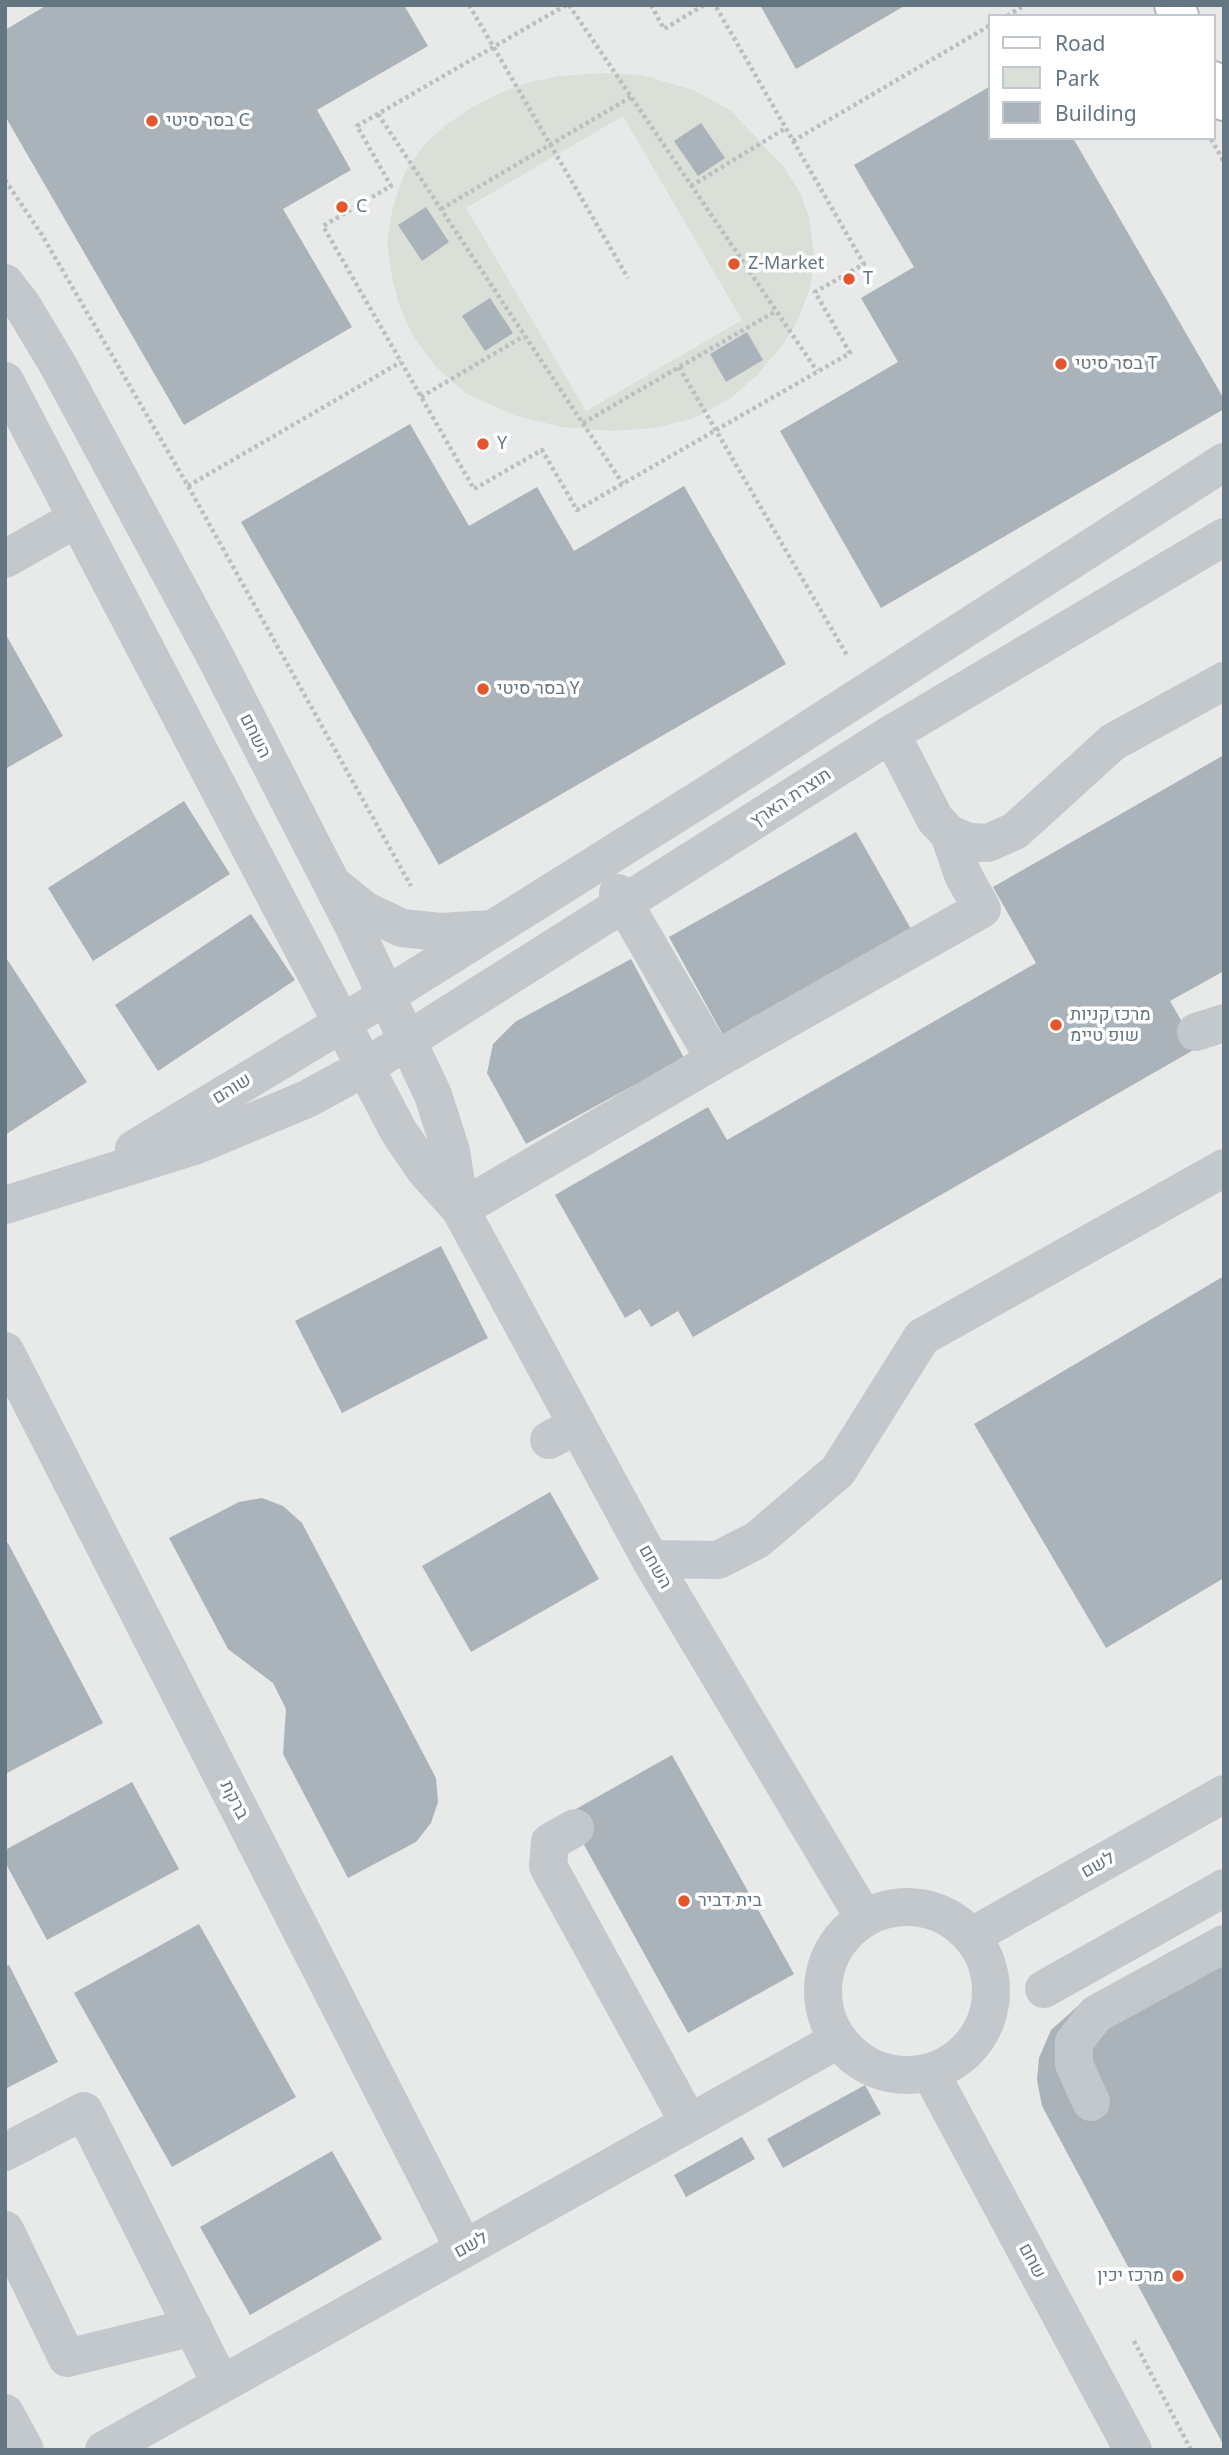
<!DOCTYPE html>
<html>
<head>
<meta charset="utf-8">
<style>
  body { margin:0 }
  #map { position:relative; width:1229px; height:2455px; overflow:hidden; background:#fafaf8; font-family:"Noto Sans",sans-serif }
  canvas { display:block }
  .frame { position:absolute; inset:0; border:7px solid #657683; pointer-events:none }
  .legend { position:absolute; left:988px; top:14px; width:228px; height:126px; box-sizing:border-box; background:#fff; border:2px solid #c1c8cd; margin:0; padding:9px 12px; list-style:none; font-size:21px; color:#657683 }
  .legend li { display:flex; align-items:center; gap:14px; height:35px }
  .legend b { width:35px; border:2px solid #c1c8cd }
</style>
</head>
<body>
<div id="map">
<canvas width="1229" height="2455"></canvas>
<div class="frame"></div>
<ul class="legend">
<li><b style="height:9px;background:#fff"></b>Road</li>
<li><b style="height:19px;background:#dadfd7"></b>Park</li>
<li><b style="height:19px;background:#aab3b9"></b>Building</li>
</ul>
</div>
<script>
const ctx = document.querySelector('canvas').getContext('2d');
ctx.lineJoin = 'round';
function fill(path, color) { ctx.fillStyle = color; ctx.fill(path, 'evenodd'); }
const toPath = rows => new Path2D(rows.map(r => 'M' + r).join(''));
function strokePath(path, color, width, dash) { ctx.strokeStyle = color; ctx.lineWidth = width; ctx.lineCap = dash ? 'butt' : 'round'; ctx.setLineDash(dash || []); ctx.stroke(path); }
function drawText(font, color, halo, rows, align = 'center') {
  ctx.font = font + ' "Noto Sans",Heebo,sans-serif'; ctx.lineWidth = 7; ctx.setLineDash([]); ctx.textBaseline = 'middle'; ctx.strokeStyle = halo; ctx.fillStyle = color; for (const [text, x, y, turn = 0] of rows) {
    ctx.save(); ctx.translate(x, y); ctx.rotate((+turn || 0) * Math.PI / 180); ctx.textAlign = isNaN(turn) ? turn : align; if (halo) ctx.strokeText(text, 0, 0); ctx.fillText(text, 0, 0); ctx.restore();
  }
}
fill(toPath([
  [5,5,1224,5,1224,2450,5,2450],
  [989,16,1213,16,1213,138,989,138]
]), '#e8e9e9');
fill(toPath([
  [601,73,642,75,693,90,731,111,783,166,801,194,809,218,814,253,811,284,799,318,781,347,757,375,731,398,692,419,654,428,612,431,562,427,516,416,467,394,435,366,413,336,399,305,392,277,387,242,393,207,404,174,424,145,446,125,471,108,498,94,526,83,560,76],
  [623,116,742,320,586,411,466,208]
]), '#dadfd7');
fill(toPath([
  [47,5,404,5,428,46,317,110,351,170,283,209,352,327,184,425,5,116,5,30],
  [760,5,906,5,796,69],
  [989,87,989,138,1073,138,1224,399,1224,409,881,608,780,431,898,362,861,298,914,267,854,165],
  [701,123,725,158,698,176,674,141],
  [426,207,449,242,422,261,398,225],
  [490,298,513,333,485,351,462,316],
  [747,332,763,360,726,382,710,354],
  [410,424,469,526,537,487,574,551,684,486,786,664,439,865,241,522],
  [5,633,63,736,5,769],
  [1224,755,1224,971,1170,1001,1197,1048,693,1337,678,1311,651,1327,640,1309,625,1318,555,1195,708,1107,727,1140,1036,963,993,887],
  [184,801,230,874,93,961,48,888],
  [856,832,911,929,723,1035,669,937],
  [251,914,295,980,158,1071,115,1005],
  [5,956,87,1082,5,1135],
  [631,959,684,1058,526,1144,487,1073,493,1044,515,1022],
  [441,1246,488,1338,342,1413,295,1321],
  [1224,1276,1224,1578,1106,1648,974,1424],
  [550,1492,599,1579,471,1652,422,1566],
  [262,1498,283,1506,302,1523,436,1778,438,1802,431,1823,416,1842,348,1878,283,1754,286,1709,273,1683,228,1649,169,1538,239,1502],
  [8,1543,103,1723,5,1774,5,1544],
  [672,1755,794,1974,688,2033,567,1814],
  [132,1782,179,1869,47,1940,5,1862,5,1850],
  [199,1924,296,2097,172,2167,74,1993],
  [1224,1927,1224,2446,1042,2106,1037,2080,1039,2058,1051,2030,1078,2006],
  [9,1965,58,2062,5,2089,5,1967],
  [865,2085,881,2114,783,2168,767,2139],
  [742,2137,755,2159,686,2197,674,2175],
  [332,2151,382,2239,250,2315,200,2227]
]), '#aab3b9');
const major = toPath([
  [1174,5,1179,16],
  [1213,81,1224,101]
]);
strokePath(major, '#b5babe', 42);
strokePath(toPath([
  [469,5,628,278],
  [566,5,357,126,391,186,323,226,474,489,542,450,577,510,850,353,815,292,864,264,715,5],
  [569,5,817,371],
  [651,5,664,29,704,5],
  [1007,16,1025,5],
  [378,114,623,484],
  [1211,139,1224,162],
  [793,141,989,26],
  [5,180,42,235,188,486,411,886],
  [691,186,786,128],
  [441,209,631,97],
  [679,367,848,657],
  [421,397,524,336],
  [583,423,776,311],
  [188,486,401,362],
  [1134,2341,1191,2450]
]), '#bbbfc2', 4.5, [3.5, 3.5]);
strokePath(toPath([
  [5,283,22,305,58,365,215,656,353,925,433,1095,451,1151,460,1209],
  [5,381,399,1132,425,1170,460,1209,650,1559,864,1918],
  [5,559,76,519],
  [891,734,935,819,949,834,969,842,988,843,1015,831,1113,742,1224,681],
  [336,887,366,911,402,928,440,932,491,929],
  [618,893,715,1060],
  [1196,1032,1224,1023],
  [134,1149,341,1024,716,789,1224,462],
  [5,1205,197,1145,307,1099,364,1068,891,734,1224,537],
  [460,1209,715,1060,982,909,963,875,949,834],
  [5,1351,464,2249],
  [549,1440,577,1425],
  [650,1559,718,1560,757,1540,838,1471,922,1337,1224,1168],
  [575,1828,550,1842,548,1866,689,2123],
  '823 1991a84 84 0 1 1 168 0a84 84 0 1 1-168 0Z',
  [972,1936,1224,1794],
  [1044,1989,1224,1888],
  [930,2072,1133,2450],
  [1091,2102,1074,2064,1074,2042,1096,2014,1224,1944],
  [5,2152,84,2111,221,2384],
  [5,2230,67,2358,193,2327],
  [5,2413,25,2450],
  [104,2450,838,2040]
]), '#c3c8cc', 38);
strokePath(major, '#fff', 38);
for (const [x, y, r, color] of [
  [152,121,7,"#e4572e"],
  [342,207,7,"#e4572e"],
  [734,264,7,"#e4572e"],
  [849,279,7,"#e4572e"],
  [1061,364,7,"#e4572e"],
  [483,444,7,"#e4572e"],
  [483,689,7,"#e4572e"],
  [1056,1025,7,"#e4572e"],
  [684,1901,7,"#e4572e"],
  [1178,2276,7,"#e4572e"]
]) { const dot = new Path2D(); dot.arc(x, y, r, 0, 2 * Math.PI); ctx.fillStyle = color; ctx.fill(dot); strokePath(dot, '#fff', 2.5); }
drawText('18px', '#657683', '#fff', [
  ["בסר סיטי C",166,121],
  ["C",356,207],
  ["Z-Market",748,264],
  ["T",863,279],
  ["בסר סיטי T",1075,364],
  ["Y",497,444],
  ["בסר סיטי Y",497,689],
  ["מרכז קניות",1070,1015],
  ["שופ טיימ",1070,1036],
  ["בית דביר",698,1901],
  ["מרכז יכין",1164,2276,"right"]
], 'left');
drawText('18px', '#657683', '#fff', [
  ["השחם",255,736,63],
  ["תוצרת הארץ",791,798,-33],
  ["שוהם",232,1089,-32],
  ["השחם",655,1567,60],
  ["ברקת",234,1800,63],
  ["לשם",1098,1865,-29],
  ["לשם",471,2245,-29],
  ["שחם",1032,2261,62]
]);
</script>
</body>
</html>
